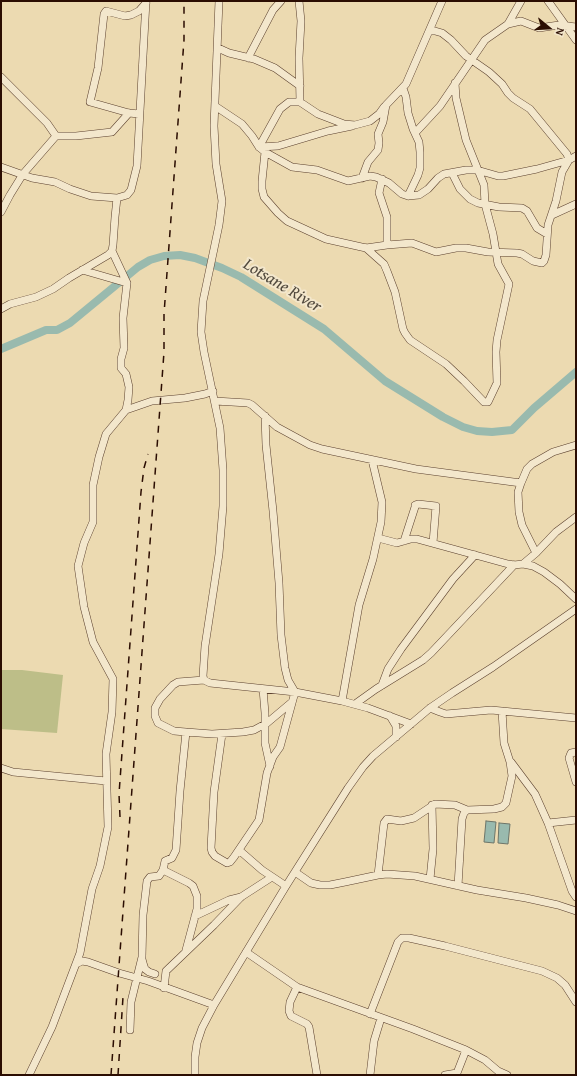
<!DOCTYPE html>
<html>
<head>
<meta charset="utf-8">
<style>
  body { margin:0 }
  #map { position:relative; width:577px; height:1076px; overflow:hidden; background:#ecdab1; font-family:"Gentium Book Plus",serif }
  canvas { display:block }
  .frame { position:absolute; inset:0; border:2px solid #2b0d02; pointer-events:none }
  .north { position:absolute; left:529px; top:8px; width:40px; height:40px; -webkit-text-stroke:3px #f3e7cc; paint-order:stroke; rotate:108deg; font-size:11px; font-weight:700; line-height:16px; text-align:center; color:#2b0d02 }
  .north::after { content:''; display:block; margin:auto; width:14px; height:18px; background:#2b0d02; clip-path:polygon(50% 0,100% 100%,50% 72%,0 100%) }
</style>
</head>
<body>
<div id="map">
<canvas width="577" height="1076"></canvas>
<div class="frame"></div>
<div class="north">N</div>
</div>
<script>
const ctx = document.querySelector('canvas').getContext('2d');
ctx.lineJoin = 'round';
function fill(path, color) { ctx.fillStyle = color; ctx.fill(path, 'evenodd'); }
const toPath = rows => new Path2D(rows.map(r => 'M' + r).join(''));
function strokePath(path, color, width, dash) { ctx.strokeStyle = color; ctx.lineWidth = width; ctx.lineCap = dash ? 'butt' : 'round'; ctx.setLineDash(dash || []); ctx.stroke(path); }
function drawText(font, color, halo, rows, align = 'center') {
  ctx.font = font + ' "Gentium Book Plus",serif'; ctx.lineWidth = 4; ctx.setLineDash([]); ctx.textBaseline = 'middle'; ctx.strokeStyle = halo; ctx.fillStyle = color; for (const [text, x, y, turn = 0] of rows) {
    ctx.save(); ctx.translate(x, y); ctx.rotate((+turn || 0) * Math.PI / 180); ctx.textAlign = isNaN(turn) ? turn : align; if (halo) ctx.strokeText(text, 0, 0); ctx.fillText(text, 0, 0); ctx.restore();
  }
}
fill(toPath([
  [1,670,22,670,63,675,57,733,1,729]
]), '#bdbe88');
const water = toPath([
  [486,821,496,822,494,843,484,842,486,821],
  [499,823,510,824,508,844,498,843,499,823]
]);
fill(water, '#99baae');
strokePath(water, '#6d7569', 1);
strokePath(toPath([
  [1,349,46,330,57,330,70,323,138,267,150,260,164,256,180,255,195,258,222,268,241,277,324,329,385,381,443,417,463,427,477,431,492,432,512,430,534,408,576,372]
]), '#99baae', 8);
const minor = toPath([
  [219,1,214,126,216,164,222,201,219,225,203,301,201,332,204,352,220,428,223,470,223,506,219,554,205,646,203,676,204,680,210,683,295,692,342,701,368,708,411,724],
  [299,1,301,21,299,58,300,102],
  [548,1,576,40],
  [508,24,521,21,539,28,559,25,576,27],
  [218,48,229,53,254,59,275,68,300,86],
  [248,58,273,10,281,1],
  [1,77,47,123,56,136],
  [403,88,406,97,408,113,413,129,419,142,420,152,420,168,418,175,408,196],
  [215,106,242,124,252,136,259,147,265,152,292,167,317,170,348,181,370,176,376,177,389,183,402,194,408,196,419,195,428,189,438,178,444,174,466,170,477,170,498,176,503,176,537,169,569,160,576,156],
  [139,114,129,113,90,102,98,68,104,14,106,11,125,16,131,15,139,11,146,3],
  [415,133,440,106,485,40,508,24,521,1],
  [259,147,280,109,289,102,300,102,318,114,344,124,355,125,370,121,379,114,384,107],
  [259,147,278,146,328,131,352,126],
  [265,152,262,181,262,189,264,197,278,213,287,221,326,239,366,248,387,245,412,243,436,252,456,248,466,248,488,252,517,253,522,254,533,261,542,263,544,261,546,255,548,225,556,201,562,172,569,160,567,154,530,109,513,98,508,93,502,84,489,72,466,56,451,40,442,33,435,31,430,31],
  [1,167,32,178,55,182,70,189,91,196,117,198,127,195,131,190,137,166,146,1],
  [452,173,460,189,470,199,478,203,499,207,522,208,527,211,537,228,547,234],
  [362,178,368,162,378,150,379,143,378,134,383,122,386,105,406,84,442,1],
  [382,179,379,193,387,217,387,245],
  [1,212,10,195,23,174,56,136,76,136,112,132,129,113],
  [552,215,576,204],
  [366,248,384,264,387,271,395,292,403,329,405,333,410,340,446,364,464,381,484,402,488,402,497,383,496,352,497,340,509,284,498,264,493,234,485,204,484,185,466,140,456,98,455,83],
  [112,251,127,283,123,318,124,348,121,359,121,368,126,374,129,387,128,400,126,410],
  [82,270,127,283],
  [1,309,10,304,36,297,53,289,69,278,108,255,112,251,113,245,115,217,117,198],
  [215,401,248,403,252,405,277,427,310,445,322,449,416,469,521,483],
  [378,538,397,543,411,539,417,539,508,564,514,565,523,564,533,566,544,572,560,584,576,599],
  [404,541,415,507,415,505,418,504,436,506,433,543],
  [536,553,522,525,519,512,518,492,521,483,527,469,532,464,553,452,576,445],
  [523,564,536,553,556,532,576,517],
  [204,680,178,682,173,685,160,699,155,708,155,716,158,723,174,731,186,732,212,734,243,732,254,730,267,723,292,702],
  [382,685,388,669,401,649,453,579,475,555],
  [263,689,265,713,265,743,270,766],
  [342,701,359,605,373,559,381,522,382,502,372,460],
  [355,704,376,689,423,660,431,653,514,565],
  [430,708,440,712,446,714,491,710,576,718],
  [390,716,396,726,396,737],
  [222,734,214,792,211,848,212,852,215,856,227,863,230,862,234,857,259,820,267,773,273,757,280,747,295,692,288,680,285,668,281,635,279,583,273,511,266,445,265,416],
  [576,752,571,753,569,758,576,782],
  [511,762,535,794,548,823,572,891,576,897],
  [1,768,13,772,106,781],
  [548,823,576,820],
  [239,850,262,870,286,886],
  [163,870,189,883,193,886,197,896,197,909,186,950],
  [295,872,311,883,320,885,330,885,345,882,378,875,387,874,415,876,477,890,526,898,558,905,576,911],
  [378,875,384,823,387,819,401,821,414,818,435,804,455,805,467,810,494,809,502,807,506,803,512,776,510,762,504,743,502,711],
  [430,879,433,849,432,805],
  [458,886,462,819,464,813,467,810],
  [195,916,229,900,241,897],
  [246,952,297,987,413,1029,466,1050,485,1060,498,1071,507,1075],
  [142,959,143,963,145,969,149,972,155,974],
  [76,964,82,961,88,962,119,973,148,981,214,1005],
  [297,987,290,1002,289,1011,291,1016,307,1024,309,1027,317,1075],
  [164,988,166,971,214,925,241,897,272,877],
  [370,1014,398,942,402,938,409,938,445,946,542,971,557,978,565,985,576,1002],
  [130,1030,131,1002,142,957,143,915,147,881,150,877,159,876,163,870,165,861,172,858,176,850,180,791,186,732],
  [29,1075,52,1027,80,953,92,889,100,866,108,827,106,754,112,712,113,679,93,642,84,607,78,566,84,543,93,522,93,485,99,457,106,434,126,410,152,401,185,398,205,394,213,391],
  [195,1075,195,1057,197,1043,202,1028,214,1005,286,886,348,788,363,767,373,756,430,708,452,693,493,667,576,609],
  [370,1075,374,1041,381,1018],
  [445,1075,457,1073,466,1050]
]);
strokePath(minor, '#5b402e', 8);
strokePath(minor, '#f3e7cc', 7);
strokePath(toPath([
  [120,817,119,794,141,492,144,468,148,454],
  [111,1075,164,352,164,314,184,40,184,1],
  [118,1075,123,997]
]), '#2b0d02', 1.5, [7, 7]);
drawText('italic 17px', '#524a3e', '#f3e7cc', [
  ["Lotsane River",282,286,31]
]);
</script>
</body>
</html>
